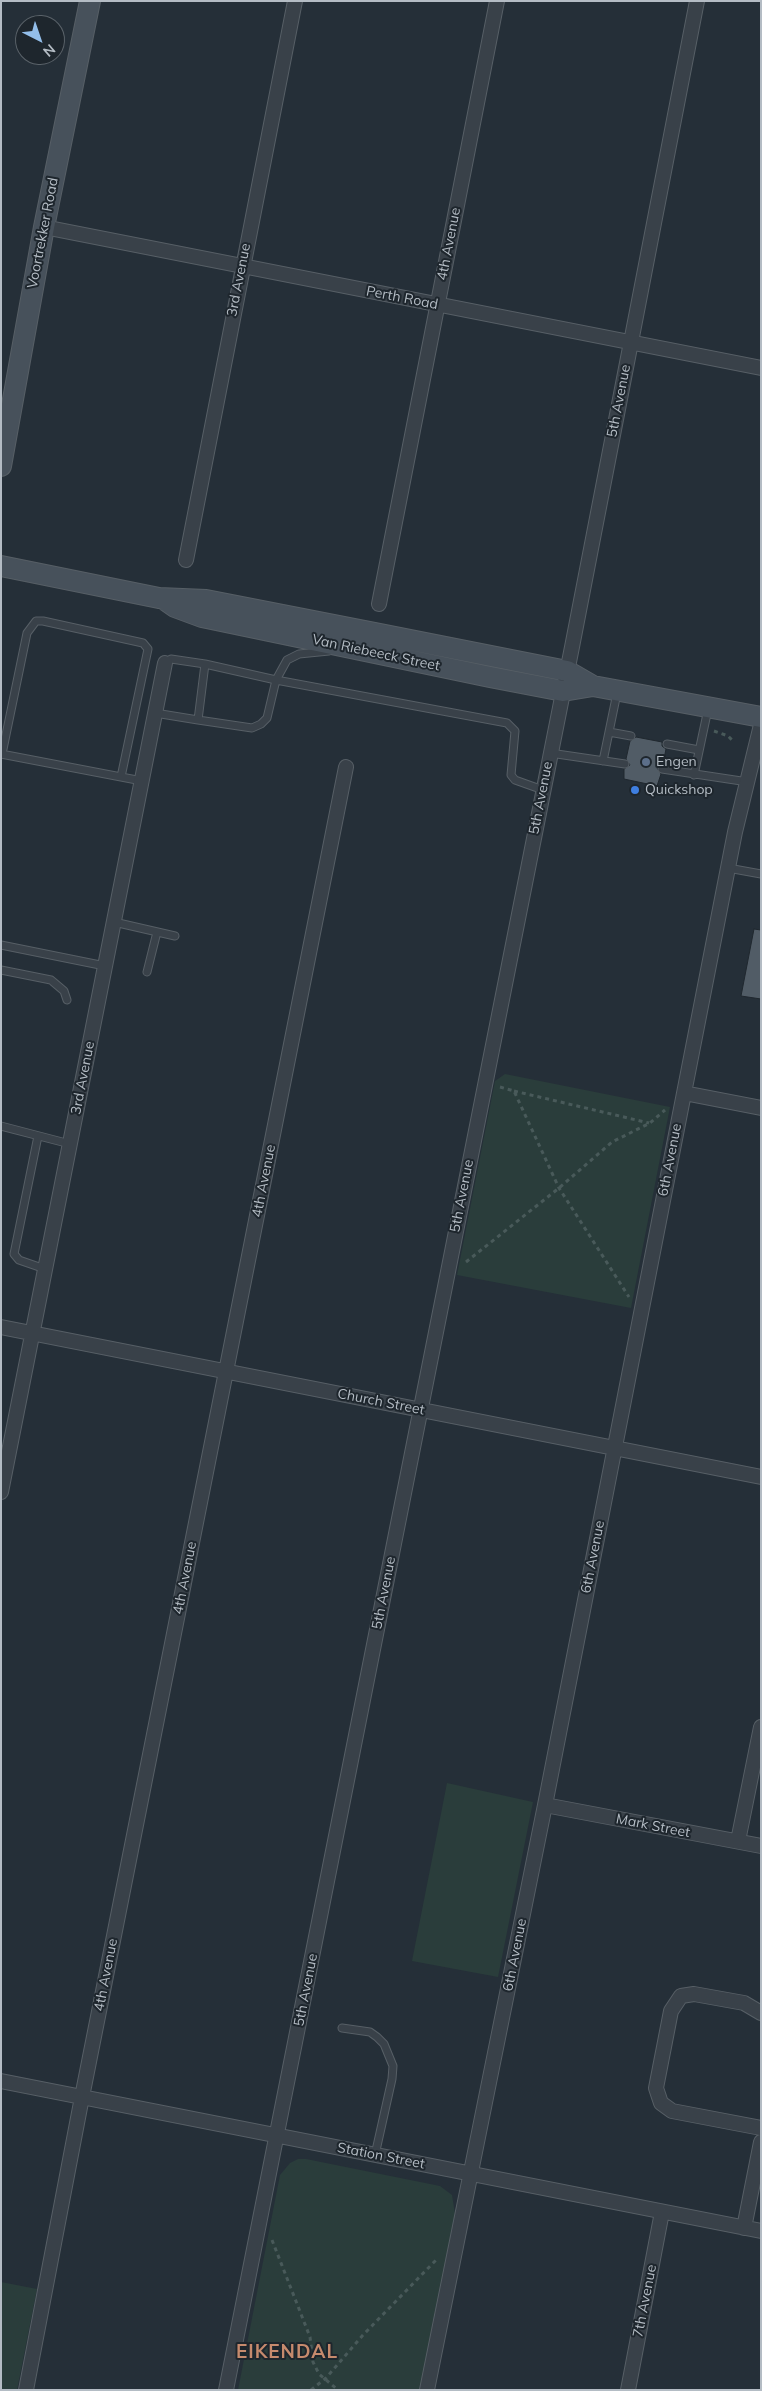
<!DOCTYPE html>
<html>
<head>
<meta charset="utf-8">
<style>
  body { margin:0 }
  #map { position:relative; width:762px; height:2391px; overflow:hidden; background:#252f38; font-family:Mulish,sans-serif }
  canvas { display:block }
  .frame { position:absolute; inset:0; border:2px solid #b4bcc4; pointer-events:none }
  .north { position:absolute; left:15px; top:15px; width:50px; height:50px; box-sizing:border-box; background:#1e262d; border:1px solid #5a6269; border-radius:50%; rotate:139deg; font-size:14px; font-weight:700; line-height:20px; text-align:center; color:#b4bcc4 }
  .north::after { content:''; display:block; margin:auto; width:18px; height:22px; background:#93beea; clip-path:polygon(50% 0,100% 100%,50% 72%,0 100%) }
</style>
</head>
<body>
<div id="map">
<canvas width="762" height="2391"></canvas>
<div class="frame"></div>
<div class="north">N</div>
</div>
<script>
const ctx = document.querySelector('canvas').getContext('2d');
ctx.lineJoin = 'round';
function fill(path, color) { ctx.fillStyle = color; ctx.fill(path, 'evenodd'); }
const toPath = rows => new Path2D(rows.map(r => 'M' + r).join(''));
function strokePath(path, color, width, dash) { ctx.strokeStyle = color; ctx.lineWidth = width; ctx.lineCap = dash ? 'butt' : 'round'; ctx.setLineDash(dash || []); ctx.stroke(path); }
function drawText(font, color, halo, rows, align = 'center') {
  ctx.font = font + ' Mulish,sans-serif'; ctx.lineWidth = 4; ctx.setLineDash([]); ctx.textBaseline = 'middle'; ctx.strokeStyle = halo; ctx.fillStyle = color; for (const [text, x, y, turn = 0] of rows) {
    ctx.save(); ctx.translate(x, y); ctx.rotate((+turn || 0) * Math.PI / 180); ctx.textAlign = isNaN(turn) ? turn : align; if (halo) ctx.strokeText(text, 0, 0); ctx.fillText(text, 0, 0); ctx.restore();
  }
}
fill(toPath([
  [505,1074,670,1107,631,1308,457,1275,495,1081],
  [447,1783,533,1802,498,1977,412,1961],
  [298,2159,306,2159,440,2186,452,2195,455,2214,420,2390,238,2390,280,2175,290,2163],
  [1,2282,37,2289,17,2390,1,2390]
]), '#2a3d3b');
const building = toPath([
  [636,737,662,742,662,746,666,749,663,764,657,768,661,774,657,786,624,779,624,769,630,765,626,759,630,741,636,737],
  [754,929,761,930,761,999,741,996,754,929]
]);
fill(building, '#515c66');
strokePath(building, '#20282f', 1);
const service = toPath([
  [165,663,171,659,205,664,276,680,507,723,515,731,511,775,515,780,543,790],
  [205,664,198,720,252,728,261,724,267,718,276,680,287,660,299,654,329,651],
  [155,713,198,720],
  [609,732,631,736],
  [667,744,699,750],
  [550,753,625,764],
  [1,754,142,781],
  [2,754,27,633,36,621,43,621,143,643,148,649,121,777],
  [603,761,617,693],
  [662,769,748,782],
  [694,775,708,709],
  [728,868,761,874],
  [114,922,175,936],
  [1,945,105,966],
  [1,970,51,980,64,991,67,1000],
  [147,972,157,932],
  [1,1126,70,1144],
  [38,1136,14,1254,19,1260,45,1269],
  [342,2028,370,2032,377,2037,384,2044,393,2066,392,2079,375,2155]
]);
const minor = toPath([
  [44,227,761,368],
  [186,560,295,1],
  [379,604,497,1],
  [684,1093,761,1108],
  [1,1327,761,1477],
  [1,1492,165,663],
  [545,1805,761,1846],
  [738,1841,761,1727],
  [761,2013,744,2003,694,1994,681,1996,671,2011,656,2088,661,2103,672,2111,761,2128],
  [1,2081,761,2231],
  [744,2228,761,2142],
  [26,2390,82,2097,346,767],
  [226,2390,572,647,697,1],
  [427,2390,545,1805,735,832,761,725],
  [628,2390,662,2212]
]);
const secondary = toPath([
  [1,466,44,227,90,1],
  [1,566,159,598,206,600,375,633,567,671,593,686,761,717],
  [165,600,175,607,202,617,490,677,563,691,593,686]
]);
strokePath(service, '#575f66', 9);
strokePath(minor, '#575f66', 16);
strokePath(secondary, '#575f66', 22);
strokePath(toPath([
  [714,731,728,736,733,741],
  [500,1087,514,1091,559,1188,629,1297],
  [514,1091,649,1123],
  [466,1262,559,1188,612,1142,650,1123,665,1110],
  [272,2240,310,2337,313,2362,319,2374,338,2390],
  [311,2390,326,2378,363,2335,438,2258]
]), '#495a5a', 3, [4, 4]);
strokePath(service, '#394149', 7);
strokePath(minor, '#394149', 14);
strokePath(secondary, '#47515b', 20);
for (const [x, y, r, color] of [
  [646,762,5,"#5c6f8a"],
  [635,790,5,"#3f7fe0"]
]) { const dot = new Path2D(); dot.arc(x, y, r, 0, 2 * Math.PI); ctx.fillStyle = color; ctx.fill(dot); strokePath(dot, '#1e262d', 2); }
drawText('14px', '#b4bcc4', '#1e262d', [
  ["Voortrekker Road",43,233,-79],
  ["4th Avenue",449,244,-79],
  ["3rd Avenue",239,280,-79],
  ["Perth Road",402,298,11],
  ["5th Avenue",619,401,-79],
  ["Van Riebeeck Street",376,653,12],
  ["5th Avenue",541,798,-79],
  ["3rd Avenue",83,1078,-79],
  ["6th Avenue",670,1160,-79],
  ["4th Avenue",264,1181,-79],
  ["5th Avenue",462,1196,-79],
  ["Church Street",381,1402,11],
  ["6th Avenue",593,1557,-79],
  ["4th Avenue",185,1578,-79],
  ["5th Avenue",384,1593,-79],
  ["Mark Street",653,1826,11],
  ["6th Avenue",515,1955,-79],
  ["4th Avenue",106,1975,-79],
  ["5th Avenue",306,1990,-79],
  ["Station Street",381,2156,11],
  ["7th Avenue",645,2301,-79]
]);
drawText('14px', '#b4bcc4', '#1e262d', [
  ["Engen",656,762],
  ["Quickshop",645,790]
], 'left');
ctx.letterSpacing = '1px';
drawText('bold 19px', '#c68a6d', '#1e262d', [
  ["EIKENDAL",287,2352]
]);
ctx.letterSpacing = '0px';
</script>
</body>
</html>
